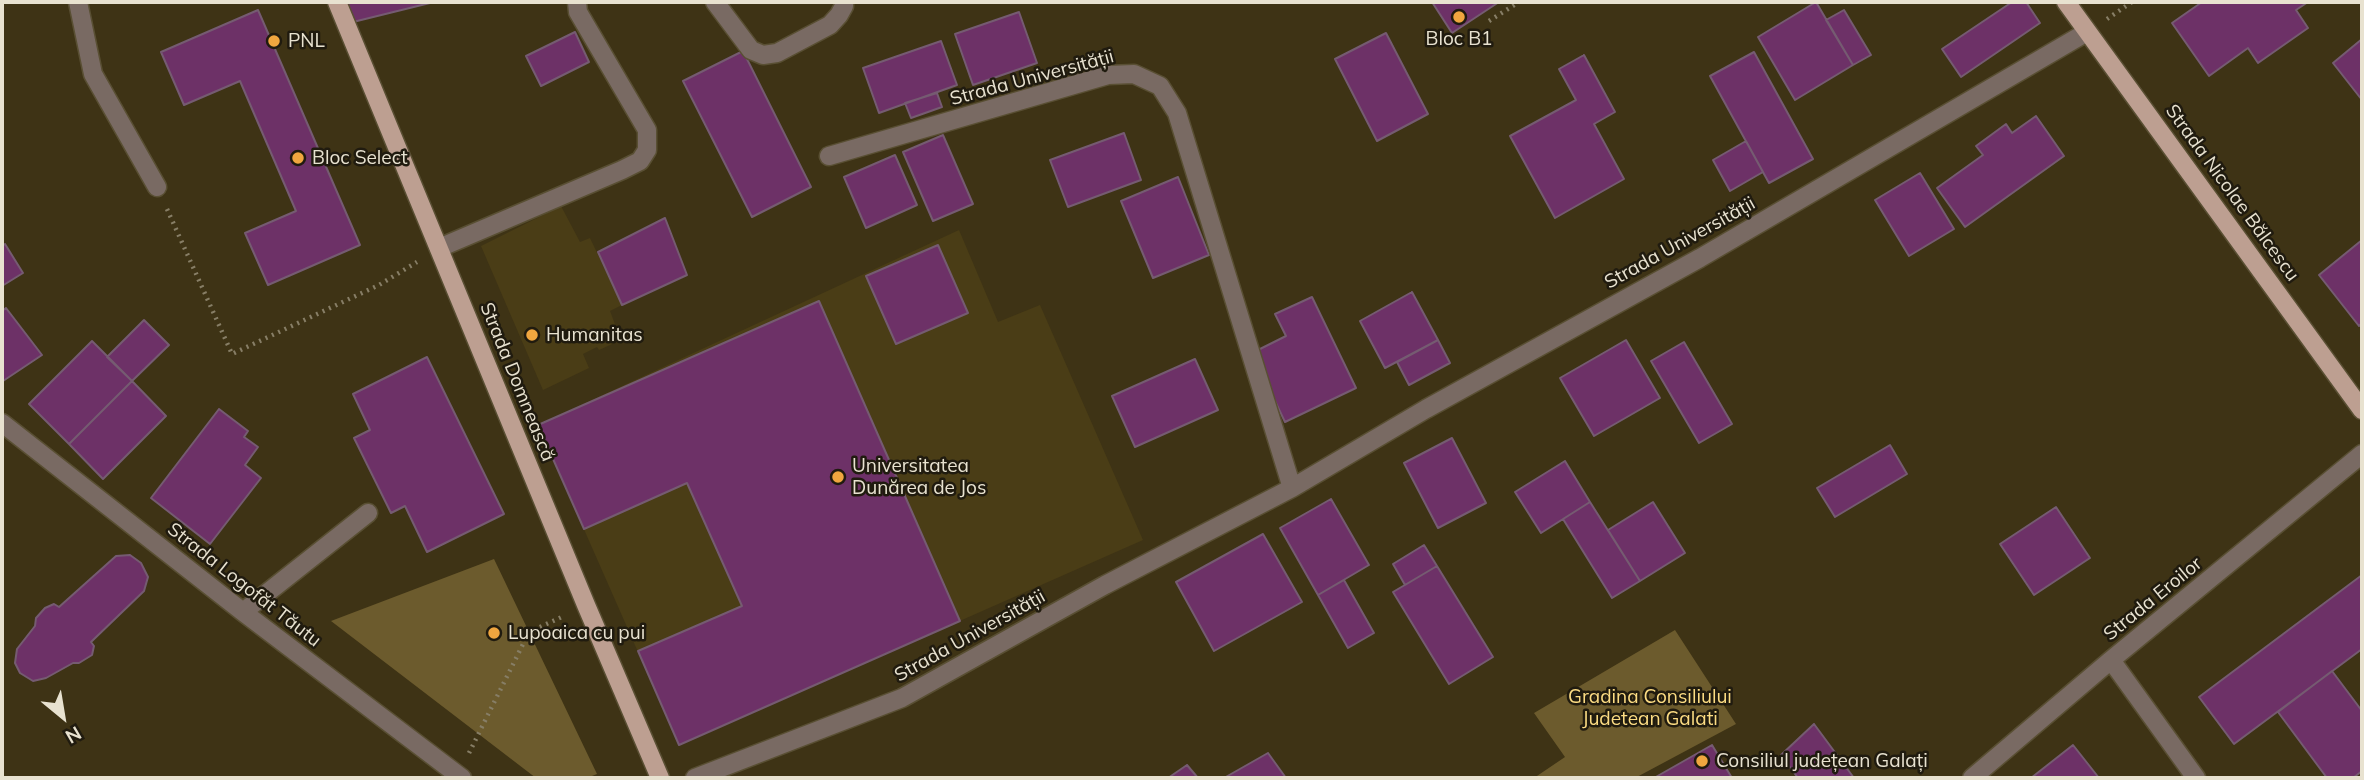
<!DOCTYPE html>
<html>
<head>
<meta charset="utf-8">
<style>
  body { margin:0 }
  #map { position:relative; width:2364px; height:780px; overflow:hidden; background:#3e3315; font-family:Mulish,sans-serif }
  canvas { display:block }
  .frame { position:absolute; inset:0; border:4px solid #e8e2d0; pointer-events:none }
  .north { position:absolute; left:28px; top:682px; width:70px; height:70px; -webkit-text-stroke:5px #201b0f; paint-order:stroke; rotate:150deg; font-size:19px; font-weight:700; line-height:28px; text-align:center; color:#e8e2d0 }
  .north::after { content:''; display:block; margin:auto; width:24px; height:32px; background:#e8e2d0; clip-path:polygon(50% 0,100% 100%,50% 72%,0 100%) }
</style>
</head>
<body>
<div id="map">
<canvas width="2364" height="780"></canvas>
<div class="frame"></div>
<div class="north">N</div>
</div>
<script>
const ctx = document.querySelector('canvas').getContext('2d');
ctx.lineJoin = 'round';
function fill(path, color) { ctx.fillStyle = color; ctx.fill(path, 'evenodd'); }
const toPath = rows => new Path2D(rows.map(r => 'M' + r).join(''));
function strokePath(path, color, width, dash) { ctx.strokeStyle = color; ctx.lineWidth = width; ctx.lineCap = dash ? 'butt' : 'round'; ctx.setLineDash(dash || []); ctx.stroke(path); }
function drawText(font, color, halo, rows, align = 'center') {
  ctx.font = font + ' Mulish,sans-serif'; ctx.lineWidth = 5; ctx.setLineDash([]); ctx.textBaseline = 'middle'; ctx.strokeStyle = halo; ctx.fillStyle = color; for (const [text, x, y, turn = 0] of rows) {
    ctx.save(); ctx.translate(x, y); ctx.rotate((+turn || 0) * Math.PI / 180); ctx.textAlign = isNaN(turn) ? turn : align; if (halo) ctx.strokeText(text, 0, 0); ctx.fillText(text, 0, 0); ctx.restore();
  }
}
fill(toPath([
  [561,206,580,242,590,238,622,305,610,311,621,340,599,350,597,347,583,354,589,368,543,390,481,246],
  [959,230,998,322,1040,305,1143,540,679,745,538,425]
]), '#4a3d16');
fill(toPath([
  [494,559,597,774,587,778,536,778,331,621],
  [1675,630,1736,724,1635,778,1534,778,1565,757,1534,713]
]), '#6c5b2d');
const building = toPath([
  [345,2,434,2,353,22,345,2],
  [1432,2,1499,2,1452,33,1432,2],
  [1816,2,1853,65,1795,100,1758,37,1816,2],
  [2012,2,2026,2,2040,23,1961,77,1942,49,2012,2],
  [2202,2,2308,2,2296,10,2308,28,2258,63,2248,48,2209,76,2172,23,2202,2],
  [258,10,360,245,268,285,245,233,296,211,240,81,184,105,161,52,258,10],
  [1844,10,1871,55,1853,65,1826,20,1844,10],
  [1019,12,1037,63,973,85,955,34,1019,12],
  [575,32,589,62,541,86,526,56,575,32],
  [1386,33,1428,114,1377,141,1335,59,1386,33],
  [2362,39,2362,100,2333,63,2362,39],
  [941,41,957,85,879,113,863,68,941,41],
  [743,51,811,187,752,217,683,81,743,51],
  [1754,52,1813,159,1769,183,1710,76,1754,52],
  [1584,55,1615,112,1594,124,1624,179,1555,218,1510,136,1576,100,1559,69,1584,55],
  [937,93,942,107,911,118,905,103,937,93],
  [2036,116,2064,156,1965,227,1937,188,1983,155,1976,146,2006,124,2012,133,2036,116],
  [1124,133,1141,180,1068,207,1050,160,1124,133],
  [943,135,973,204,933,221,903,152,943,135],
  [1746,141,1763,172,1730,191,1713,160,1746,141],
  [895,155,917,205,866,228,844,177,895,155],
  [1920,173,1954,229,1909,256,1875,200,1920,173],
  [1178,177,1209,255,1153,278,1121,201,1178,177],
  [665,218,687,275,622,305,598,252,665,218],
  [2362,240,2362,323,2359,326,2319,275,2362,240],
  [5,244,23,273,2,286,2,246,5,244],
  [938,245,968,313,896,344,866,276,938,245],
  [1412,292,1438,340,1385,368,1360,321,1412,292],
  [1312,297,1356,388,1285,422,1252,353,1286,336,1275,314,1312,297],
  [819,301,960,621,679,745,638,651,742,606,687,483,584,529,538,425,819,301],
  [6,308,42,355,3,381,2,311,6,308],
  [144,320,169,345,132,381,107,357,144,320],
  [1438,340,1450,363,1409,385,1397,362,1438,340],
  [1626,340,1660,398,1594,436,1560,378,1626,340],
  [92,341,132,381,69,444,29,404,92,341],
  [1684,342,1732,424,1699,443,1651,361,1684,342],
  [427,357,504,514,427,552,405,506,391,513,354,438,370,430,353,394,427,357],
  [1195,359,1218,410,1135,447,1112,396,1195,359],
  [132,381,166,416,103,479,69,444,132,381],
  [219,409,248,431,244,437,258,447,245,465,261,478,210,544,151,498,219,409],
  [1452,438,1486,503,1438,528,1404,463,1452,438],
  [1890,445,1907,474,1835,517,1817,488,1890,445],
  [1565,461,1590,502,1541,533,1515,492,1565,461],
  [1331,499,1369,565,1318,595,1280,528,1331,499],
  [1590,502,1640,581,1612,598,1563,519,1590,502],
  [1653,502,1685,553,1640,581,1608,530,1653,502],
  [2056,507,2090,558,2034,595,2000,544,2056,507],
  [1263,534,1302,602,1214,651,1176,582,1263,534],
  [1424,545,1437,566,1405,585,1393,564,1424,545],
  [130,555,141,563,148,577,144,591,91,642,94,646,92,655,79,663,73,663,46,678,33,681,20,673,15,663,17,649,35,626,36,618,45,608,54,604,59,607,116,556,130,555],
  [1437,566,1493,657,1449,684,1393,592,1437,566],
  [2362,575,2362,649,2234,744,2199,697,2362,575],
  [1344,580,1374,633,1348,648,1318,595,1344,580],
  [2332,671,2362,711,2362,771,2353,778,2327,778,2278,712,2332,671],
  [1814,724,1854,778,1798,778,1781,755,1814,724],
  [1712,745,1732,778,1654,778,1712,745],
  [2073,745,2099,778,2031,778,2073,745],
  [1268,753,1286,778,1224,778,1268,753],
  [1187,765,1198,778,1168,778,1187,765]
]);
fill(building, '#6d3167');
strokePath(building, '#755b71', 2);
const minor = toPath([
  [78,2,93,74,157,187],
  [715,2,751,50,763,55,777,53,830,25,839,15,844,6,844,2],
  [829,156,1108,75,1134,74,1160,86,1177,113,1292,488],
  [439,248,622,170,640,161,647,150,647,130,578,12,577,2],
  [2,423,243,612,462,778],
  [243,612,368,513],
  [2111,660,2196,778],
  [695,778,902,698,1105,585,1292,488,1426,409,1700,258,2087,32],
  [1972,778,2111,660,2362,454]
]);
const major = toPath([
  [337,2,586,605,660,778],
  [2066,2,2362,410]
]);
strokePath(minor, '#594f33', 21);
strokePath(major, '#594f33', 21);
strokePath(toPath([
  [2107,19,2132,2],
  [1489,21,1519,2],
  [167,209,232,354,379,285,417,262],
  [469,753,529,632,564,616]
]), '#877e66', 4.5, [2, 5]);
strokePath(minor, '#796a63', 18);
strokePath(major, '#bd9f91', 18);
for (const [x, y, r, color] of [
  [1459,17,7,"#f0a63f"],
  [274,41,7,"#f0a63f"],
  [298,158,7,"#f0a63f"],
  [532,335,7,"#f0a63f"],
  [838,477,7,"#f0a63f"],
  [494,633,7,"#f0a63f"],
  [1702,761,7,"#f0a63f"]
]) { const dot = new Path2D(); dot.arc(x, y, r, 0, 2 * Math.PI); ctx.fillStyle = color; ctx.fill(dot); strokePath(dot, '#201b0f', 2.5); }
drawText('19px', '#e8e2d0', '#201b0f', [
  ["Bloc B1",1459,39,"center"],
  ["PNL",288,41],
  ["Bloc Select",312,158],
  ["Humanitas",546,335],
  ["Universitatea",852,466],
  ["Dunărea de Jos",852,488],
  ["Lupoaica cu pui",508,633],
  ["Consiliul județean Galați",1716,761]
], 'left');
drawText('19px', '#e8e2d0', '#201b0f', [
  ["Strada Universității",1032,78,-15],
  ["Strada Nicolae Bălcescu",2232,193,54],
  ["Strada Universității",1680,243,-29],
  ["Strada Domnească",517,382,68],
  ["Strada Logofăt Tăutu",244,585,38],
  ["Strada Eroilor",2153,599,-39],
  ["Strada Universității",970,636,-29]
]);
drawText('19px', '#fcdc83', '#201b0f', [
  ["Gradina Consiliului",1650,697],
  ["Judetean Galati",1650,719]
]);
</script>
</body>
</html>
